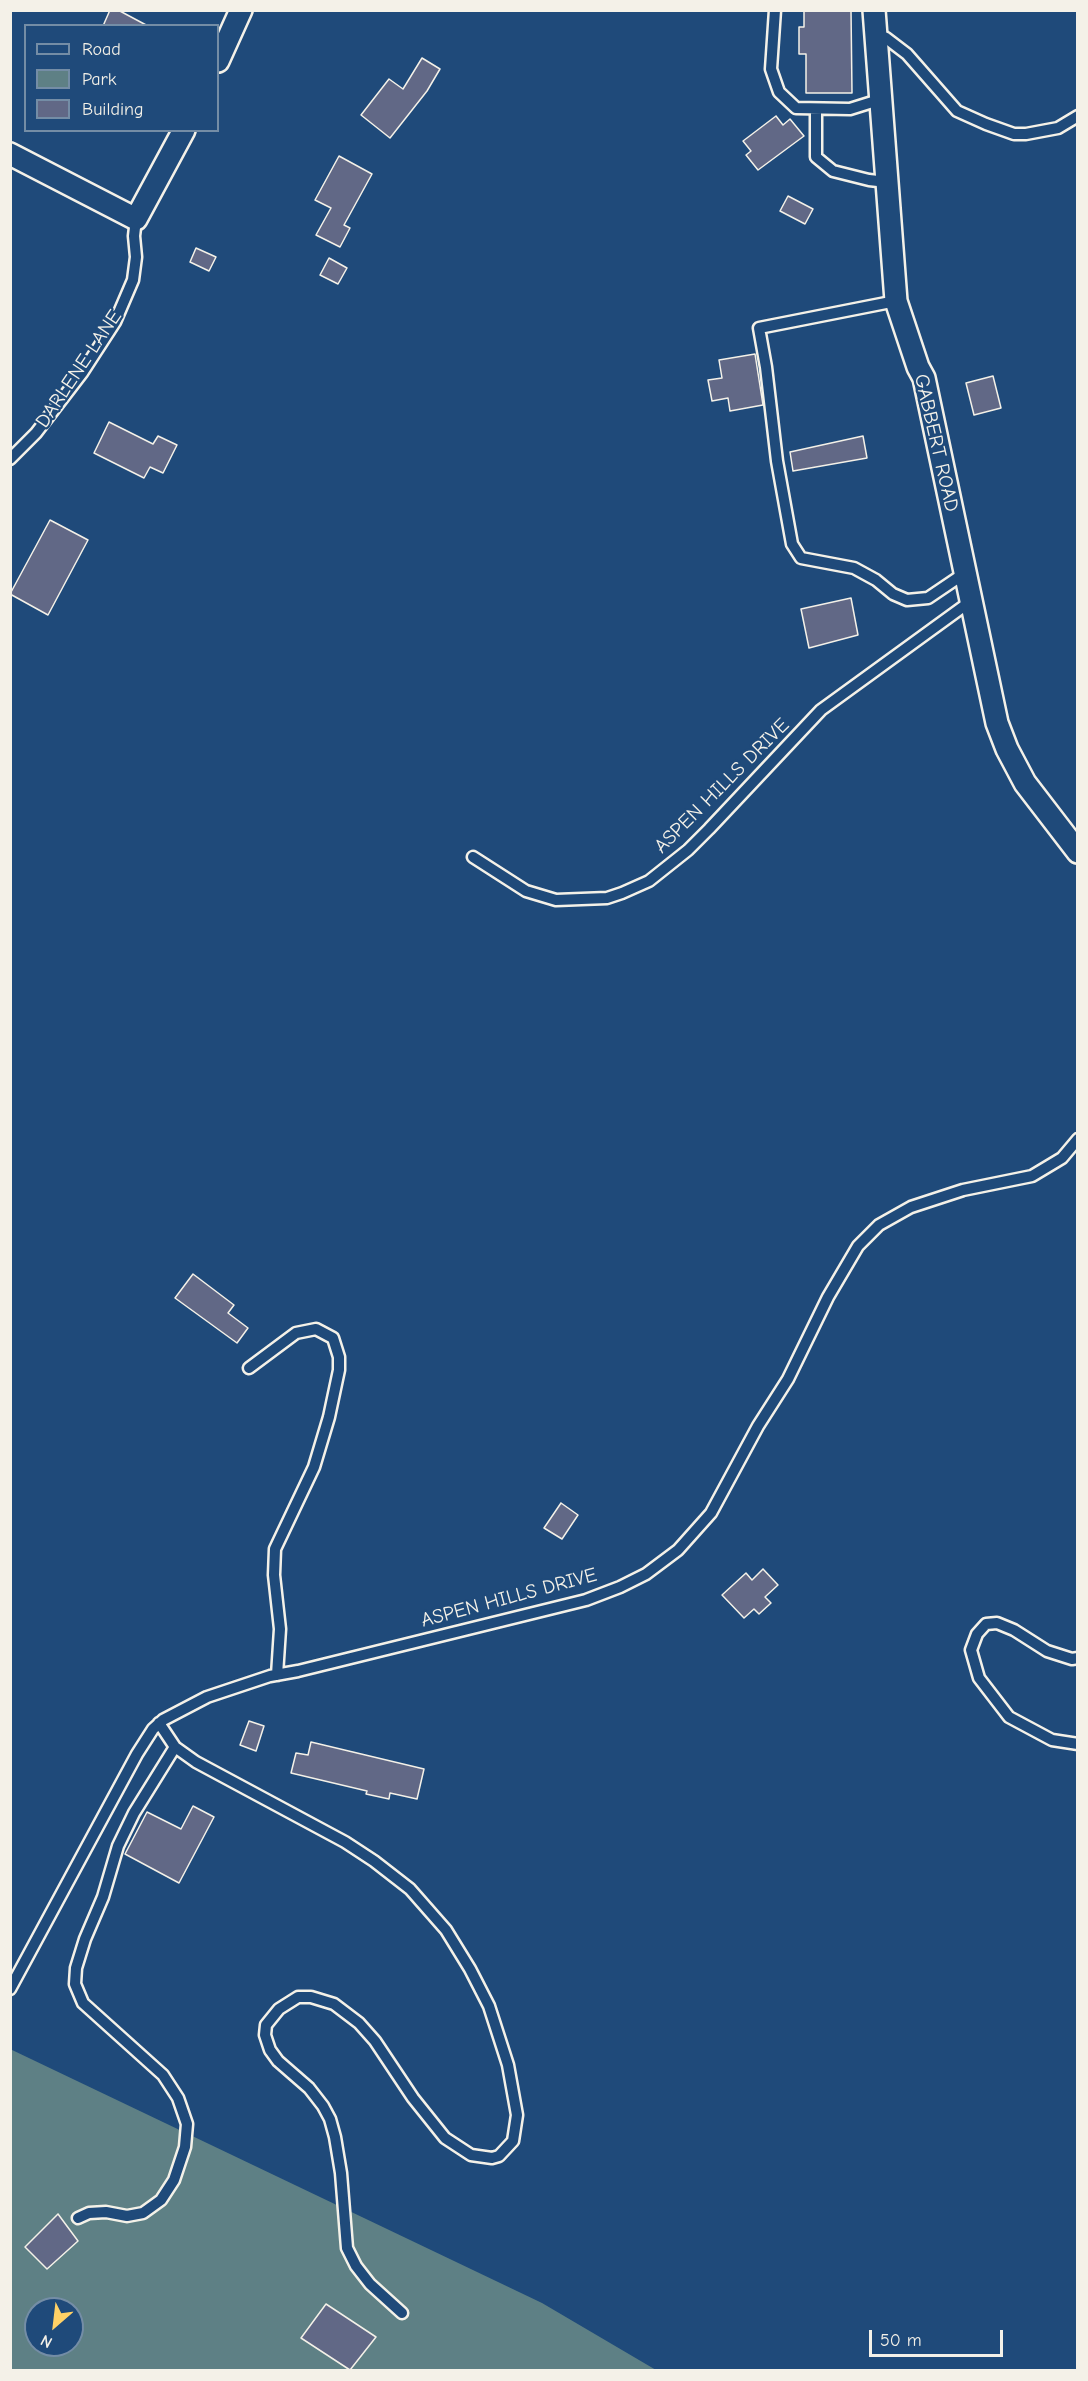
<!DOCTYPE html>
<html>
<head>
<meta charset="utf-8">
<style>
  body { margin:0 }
  #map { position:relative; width:1088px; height:2381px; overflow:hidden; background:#1f4a7a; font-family:"Comic Neue",sans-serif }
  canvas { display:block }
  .frame { position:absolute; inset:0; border:12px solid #f4f1e8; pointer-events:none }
  .legend { position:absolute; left:24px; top:24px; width:195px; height:108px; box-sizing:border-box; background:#1f4a7a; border:2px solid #748da6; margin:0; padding:8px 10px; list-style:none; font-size:18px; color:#f4f1e8 }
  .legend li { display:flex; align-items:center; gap:12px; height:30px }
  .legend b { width:30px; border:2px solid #748da6 }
  .north { position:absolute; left:24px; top:2297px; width:60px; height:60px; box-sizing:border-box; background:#1f4a7a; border:2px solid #748da6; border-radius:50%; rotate:208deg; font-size:16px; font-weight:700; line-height:24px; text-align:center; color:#f4f1e8 }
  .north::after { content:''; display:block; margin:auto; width:21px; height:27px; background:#ffd166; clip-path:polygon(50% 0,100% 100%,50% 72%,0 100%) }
  .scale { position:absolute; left:869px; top:2330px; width:134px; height:27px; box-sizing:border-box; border:3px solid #f4f1e8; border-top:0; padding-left:8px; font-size:18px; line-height:21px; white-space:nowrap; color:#f4f1e8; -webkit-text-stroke:4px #1f4a7a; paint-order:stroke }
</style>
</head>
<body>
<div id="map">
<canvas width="1088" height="2381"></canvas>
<div class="frame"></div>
<ul class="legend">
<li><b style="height:8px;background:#1f4a7a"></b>Road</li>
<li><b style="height:16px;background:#5e8085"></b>Park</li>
<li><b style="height:16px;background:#616886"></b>Building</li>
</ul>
<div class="north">N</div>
<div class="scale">50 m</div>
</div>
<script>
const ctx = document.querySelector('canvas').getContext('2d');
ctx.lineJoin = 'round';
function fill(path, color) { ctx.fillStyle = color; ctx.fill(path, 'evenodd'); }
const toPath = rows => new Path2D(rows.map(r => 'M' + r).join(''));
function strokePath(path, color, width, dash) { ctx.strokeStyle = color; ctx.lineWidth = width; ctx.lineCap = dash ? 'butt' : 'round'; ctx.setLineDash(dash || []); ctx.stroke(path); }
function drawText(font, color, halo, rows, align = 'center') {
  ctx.font = font + ' "Comic Neue",sans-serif'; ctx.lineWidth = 4.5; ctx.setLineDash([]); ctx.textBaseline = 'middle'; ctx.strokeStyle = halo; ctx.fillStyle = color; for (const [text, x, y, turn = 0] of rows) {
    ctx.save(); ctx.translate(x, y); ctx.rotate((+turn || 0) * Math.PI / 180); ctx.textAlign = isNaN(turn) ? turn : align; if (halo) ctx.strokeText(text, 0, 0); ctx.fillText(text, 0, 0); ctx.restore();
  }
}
fill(toPath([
  [10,2049,542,2303,656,2370,11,2370],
  [36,2309,72,2309,72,2345,36,2345]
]), '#5e8085');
const building = toPath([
  [110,10,118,10,148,26,103,26,110,10],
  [804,10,851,10,852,93,806,93,806,54,799,54,799,27,804,27,804,10],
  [422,58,440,69,427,91,390,138,361,115,389,79,403,89,422,58],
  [776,116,783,125,790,119,804,136,758,170,746,155,751,151,743,141,776,116],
  [339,156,372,174,344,225,350,228,340,247,316,235,331,208,315,200,339,156],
  [788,196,813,209,805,224,780,211,788,196],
  [196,248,216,257,209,271,190,262,196,248],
  [329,258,347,268,338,284,320,275,329,258],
  [755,354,763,405,730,411,728,398,712,401,708,380,722,378,719,360,755,354],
  [993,376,1001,408,974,415,966,383,993,376],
  [109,422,153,444,158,436,177,445,163,473,150,467,144,478,94,453,109,422],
  [863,436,867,458,793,471,790,452,863,436],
  [50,520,88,540,48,615,10,594,50,520],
  [851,598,858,635,809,648,801,609,851,598],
  [193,1274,234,1305,228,1313,248,1328,237,1343,175,1298,193,1274],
  [561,1503,578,1515,562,1539,544,1528,561,1503],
  [763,1569,778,1585,765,1597,771,1603,759,1614,754,1609,744,1618,722,1595,746,1573,752,1580,763,1569],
  [249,1721,264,1726,256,1751,240,1745,249,1721],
  [311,1742,424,1769,417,1799,390,1793,389,1799,366,1794,367,1791,291,1773,296,1753,308,1755,311,1742],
  [193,1806,214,1817,179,1883,125,1854,147,1812,181,1829,193,1806],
  [58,2214,78,2241,47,2269,25,2247,58,2214],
  [326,2304,376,2337,350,2370,301,2338,326,2304]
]);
fill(building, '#616886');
strokePath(building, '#f4f1e8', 1.5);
const lane = toPath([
  [775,10,771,69,779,92,796,108,850,109,882,99],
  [876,34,886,38,907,54,957,111,986,124,1014,134,1026,134,1058,128,1078,116],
  [816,110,816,157,833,171,869,180,887,182],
  [896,301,759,328,766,367,777,461,792,544,801,558,854,568,876,580,893,594,907,600,928,598,965,573],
  [10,459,36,433,82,373,115,322,133,280,136,257,134,236,136,219],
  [473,857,526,891,556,900,607,898,622,893,649,881,688,850,709,829,821,710,971,601],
  [249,1368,296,1333,316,1329,333,1338,339,1357,339,1370,329,1417,314,1467,275,1549,274,1575,280,1629,277,1675],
  [1078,1658,1072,1659,1047,1651,1014,1630,997,1623,986,1624,977,1634,971,1650,979,1678,1009,1717,1052,1740,1078,1744],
  [159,1723,175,1747,196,1762,345,1842,374,1861,410,1889,446,1930,470,1969,489,2006,508,2065,517,2115,513,2141,499,2156,492,2158,471,2155,445,2138,413,2098,375,2041,359,2023,334,2004,311,1997,298,1997,279,2009,266,2025,265,2035,270,2050,278,2061,309,2088,323,2106,330,2119,335,2137,341,2173,347,2248,356,2266,370,2284,402,2313],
  [10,1989,137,1754,153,1729,163,1720,207,1697,270,1676,298,1671,586,1600,620,1587,646,1574,678,1550,711,1513,758,1426,788,1379,828,1297,858,1246,879,1225,911,1207,963,1190,1032,1176,1062,1158,1078,1139],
  [78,2218,89,2213,106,2212,127,2216,143,2213,161,2200,174,2180,185,2147,187,2124,178,2098,163,2075,83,2003,75,1984,76,1968,85,1939,103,1897,118,1846,134,1813,175,1747]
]);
const street = toPath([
  [874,10,896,301,918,367,924,378,997,723,1007,749,1025,783,1078,852],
  [218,61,241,10],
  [10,154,136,219,184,130]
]);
strokePath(lane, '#f4f1e8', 15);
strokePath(street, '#f4f1e8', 26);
strokePath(lane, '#1f4a7a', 10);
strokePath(street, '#1f4a7a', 21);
drawText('20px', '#f4f1e8', '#1f4a7a', [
  ["DARLENE LANE",79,369,-56],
  ["GABBERT ROAD",936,443,77],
  ["ASPEN HILLS DRIVE",722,786,-45],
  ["ASPEN HILLS DRIVE",509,1598,-15]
]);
</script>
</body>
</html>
